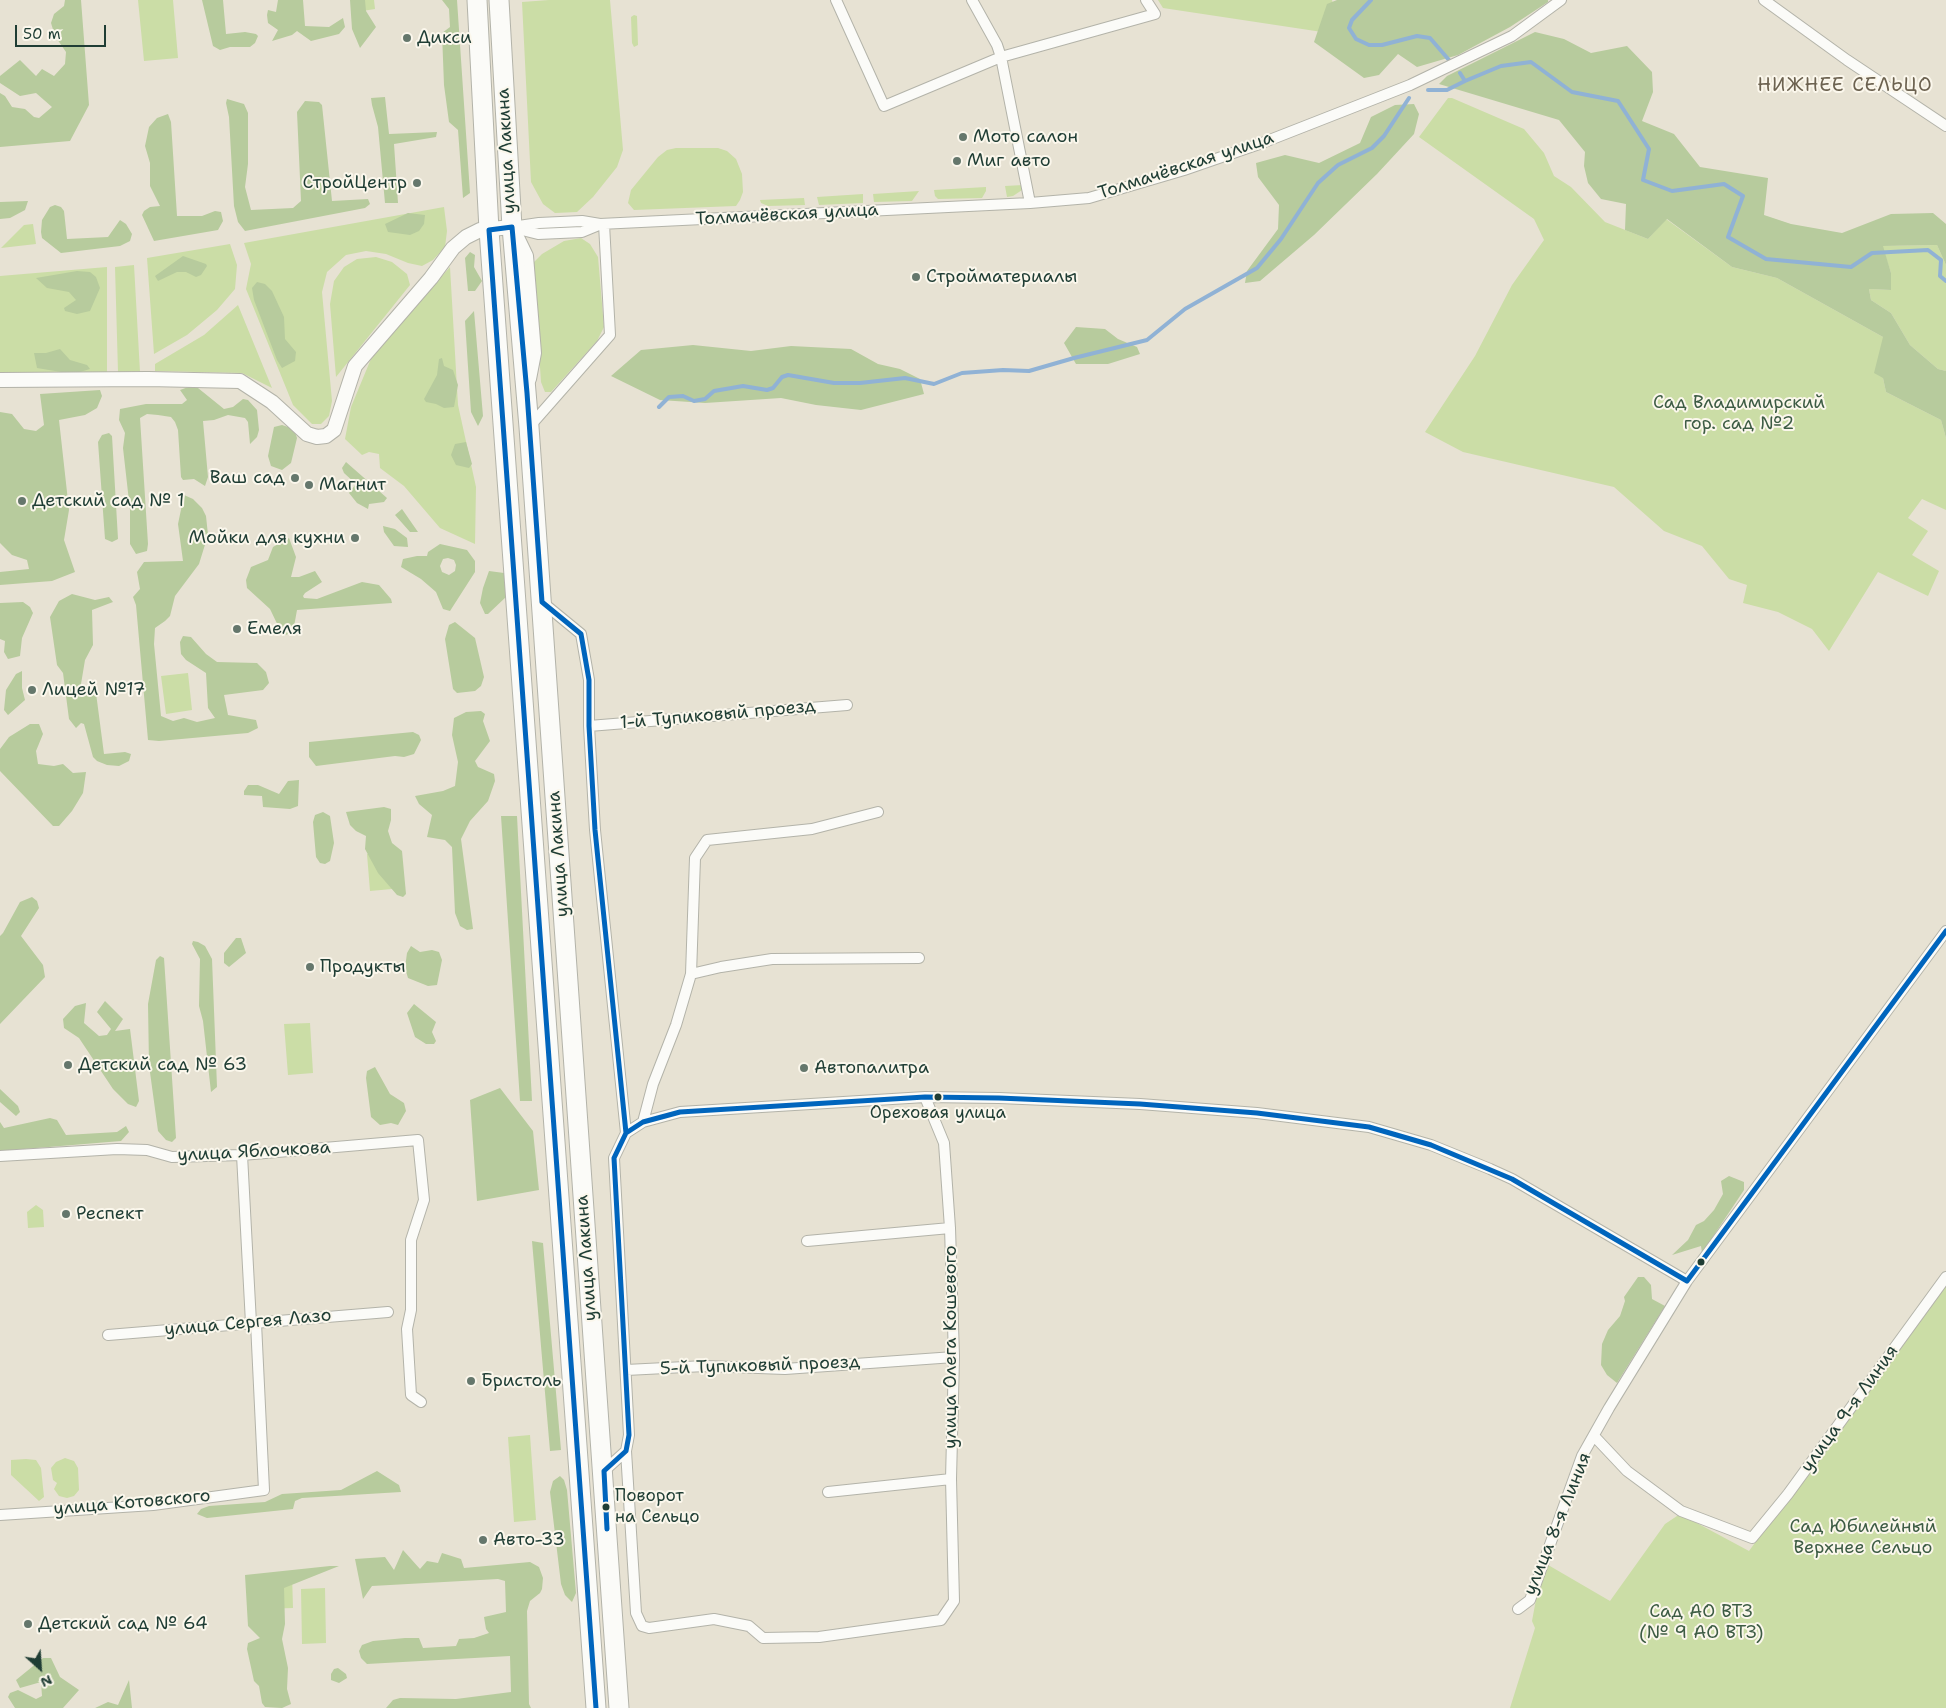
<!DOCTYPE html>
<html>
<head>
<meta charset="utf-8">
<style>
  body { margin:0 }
  #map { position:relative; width:1946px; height:1708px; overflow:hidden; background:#e7e2d3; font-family:"Shantell Sans",sans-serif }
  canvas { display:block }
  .north { position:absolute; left:15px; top:1643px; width:50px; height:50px; -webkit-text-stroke:4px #fbf7ec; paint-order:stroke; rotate:154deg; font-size:14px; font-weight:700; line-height:20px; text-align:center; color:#1f3d34 }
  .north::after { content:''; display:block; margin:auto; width:18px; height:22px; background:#1f3d34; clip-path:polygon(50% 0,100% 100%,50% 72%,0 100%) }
  .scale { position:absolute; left:15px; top:25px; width:91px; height:22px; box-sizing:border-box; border:2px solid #1f3d34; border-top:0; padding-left:6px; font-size:15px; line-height:18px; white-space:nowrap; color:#1f3d34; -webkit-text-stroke:4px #fbf7ec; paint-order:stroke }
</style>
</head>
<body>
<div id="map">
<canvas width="1946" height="1708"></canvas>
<div class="north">N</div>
<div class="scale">50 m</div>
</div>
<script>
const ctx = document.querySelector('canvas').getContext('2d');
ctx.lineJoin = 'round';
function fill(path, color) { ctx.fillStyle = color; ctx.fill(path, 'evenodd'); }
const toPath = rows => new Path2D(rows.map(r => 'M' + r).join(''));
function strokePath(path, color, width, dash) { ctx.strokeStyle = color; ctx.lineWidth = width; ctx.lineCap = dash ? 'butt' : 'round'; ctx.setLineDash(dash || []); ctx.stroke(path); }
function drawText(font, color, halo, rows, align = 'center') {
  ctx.font = font + ' "Shantell Sans",sans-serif'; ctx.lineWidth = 4; ctx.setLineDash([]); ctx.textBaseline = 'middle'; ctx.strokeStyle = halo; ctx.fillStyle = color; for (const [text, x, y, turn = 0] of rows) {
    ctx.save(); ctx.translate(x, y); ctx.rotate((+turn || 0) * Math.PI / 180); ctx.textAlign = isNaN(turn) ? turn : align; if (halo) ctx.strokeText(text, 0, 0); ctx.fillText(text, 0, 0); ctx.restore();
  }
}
fill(toPath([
  [138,0,173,0,178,58,144,61],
  [355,0,374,0,375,9,356,12],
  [549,0,610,0,623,150,617,167,593,197,577,212,555,213,543,204,531,182,522,2],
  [1158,0,1332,0,1342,35,1163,8],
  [634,15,637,16,638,45,634,47,632,43,631,17],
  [1448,98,1452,98,1524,129,1544,153,1554,176,1571,187,1605,222,1648,239,1666,219,1732,267,1777,278,1883,337,1883,378,1886,392,1941,420,1946,438,1946,510,1922,499,1908,518,1928,531,1912,555,1939,571,1928,596,1878,572,1829,651,1812,629,1778,612,1743,603,1747,585,1729,579,1702,546,1664,531,1614,487,1463,452,1425,432,1475,356,1512,285,1544,240,1534,219,1419,137],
  [676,148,718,148,727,151,736,159,742,174,743,192,740,200,736,206,634,210,628,203,631,190,658,157,667,150],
  [1023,185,1022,190,1013,196,1007,197,1005,186],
  [986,187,986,191,982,198,938,199,935,196,934,190],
  [919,191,912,201,874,202,873,194],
  [863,194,863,203,819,205,817,197],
  [804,198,805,205,768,206,761,203,760,200],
  [444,207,447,231,445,247,433,260,422,266,408,263,386,254,366,251,346,255,327,272,322,292,332,401,329,416,321,424,312,424,293,405,246,289,251,264,244,243],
  [33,224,36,244,1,248,24,225],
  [581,238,590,244,598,257,604,327,597,341,551,392,545,392,541,382,533,263,542,254,564,241],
  [230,244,237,265,235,289,217,310,187,335,154,354,147,258],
  [1937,245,1946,265,1946,371,1938,369,1910,345,1891,313,1871,300,1869,289,1891,290,1891,273,1882,246],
  [376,257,392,262,407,274,410,285,336,377,330,304,334,281,344,267,357,259],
  [134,265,140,372,118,372,115,267],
  [107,267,107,373,0,374,0,276],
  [450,267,458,405,476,487,475,544,440,528,404,486,380,468,379,454,369,452,362,455,345,439,351,407,373,354],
  [238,305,272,388,242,373,155,371,155,364,204,335],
  [188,673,192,710,166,714,161,676],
  [389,852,392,889,370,891,367,854],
  [310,1023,313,1073,288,1075,284,1024],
  [36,1205,43,1210,44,1227,28,1228,27,1212],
  [1946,1282,1946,1708,1510,1708,1535,1628,1532,1621,1543,1562,1610,1601,1665,1524,1680,1514,1749,1551],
  [530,1435,536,1520,514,1522,508,1437],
  [65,1458,74,1461,78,1468,79,1490,74,1496,67,1498,59,1496,54,1489,57,1483,53,1480,51,1468,56,1462],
  [26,1459,36,1460,41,1468,44,1497,39,1501,11,1475,11,1460],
  [292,1574,293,1608,261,1609],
  [325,1588,326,1643,302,1644,301,1589]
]), '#cbdda6');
fill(toPath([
  [65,0,81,0,89,105,70,141,0,147,0,93,5,96,12,107,25,109,34,117,39,118,52,107,36,93,20,96,0,83,0,76,20,60,36,76,42,69,54,76,65,64,66,52,55,36,51,23,54,14,64,6],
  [202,0,223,0,226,34,245,32,256,34,258,36,255,43,250,47,230,47,220,50,213,46],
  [278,0,303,0,305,26,329,27,343,18,345,27,339,34,311,41,297,31,292,35,272,41,278,30,268,23,267,15,268,10,276,12],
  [350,0,365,0,366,11,376,27,360,48,352,29],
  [442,0,457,0,470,193,463,198,458,130,449,122,444,85,442,33,450,27,449,9],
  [1337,0,1548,0,1548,2,1510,27,1458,55,1417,67,1398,54,1379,75,1364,78,1314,42,1327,4],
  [1535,32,1564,39,1591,53,1627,46,1652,72,1653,92,1642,121,1674,134,1700,167,1768,178,1764,215,1791,224,1842,233,1891,214,1933,213,1946,224,1946,265,1937,245,1883,246,1891,273,1891,290,1869,289,1871,300,1891,313,1910,345,1938,369,1946,371,1946,438,1941,420,1886,392,1883,378,1874,373,1883,337,1777,278,1732,267,1667,219,1648,239,1625,230,1626,204,1601,199,1588,183,1584,166,1585,152,1559,120,1439,84,1447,76],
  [385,97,389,134,437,132,436,137,394,144,398,203,385,203,378,127,372,105,371,98],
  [227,99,244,104,248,113,248,164,245,187,251,210,293,208,301,201,297,112,305,101,319,102,322,105,332,201,368,199,370,204,365,208,245,231,238,222,234,206,229,117,226,103],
  [1414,104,1419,114,1414,134,1377,174,1314,235,1260,281,1245,283,1247,271,1278,229,1279,205,1258,177,1256,163,1285,155,1319,163,1360,143,1371,117,1395,105],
  [168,114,171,122,177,216,202,216,215,211,221,212,223,221,218,230,154,241,142,215,144,211,150,207,160,206,150,186,150,163,145,146,149,127,157,118],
  [28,201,25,210,10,218,0,219,0,202],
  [55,205,61,207,64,211,67,239,108,237,120,220,126,224,132,234,130,241,120,246,61,253,42,238,41,232,42,220,50,207],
  [408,213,425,215,424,224,419,231,410,235,388,232,385,224],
  [470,252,475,255,474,267,482,281,475,291,468,291,465,258],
  [183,256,206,264,207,266,201,275,196,277,186,272,177,272,158,281,155,276],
  [77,271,90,272,96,277,100,288,90,311,77,314,65,311,64,308,76,300,69,292,47,288,36,278],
  [257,282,265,284,272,291,284,317,285,339,296,352,295,361,282,368,277,360,254,300,252,288],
  [474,311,483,416,478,426,471,412,465,321],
  [1076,327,1105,329,1118,339,1137,347,1140,354,1108,364,1076,364,1064,343],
  [693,345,751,351,791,346,851,349,878,364,900,369,920,379,924,394,861,410,816,405,781,398,705,403,660,400,611,376,641,350],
  [60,349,70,360,87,365,90,369,73,374,37,368,34,353,46,353],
  [442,358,444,366,453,370,458,385,454,407,444,408,436,404,426,402,424,399,437,375,439,359],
  [191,386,198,388,224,409,233,407,243,399,248,400,257,410,259,430,257,437,250,444,248,422,245,418,228,415,214,420,203,421,208,477,205,486,194,479,183,480,181,477,178,430,175,422,171,417,158,415,147,414,140,418,148,544,147,551,136,554,130,544,130,510,123,448,125,433,119,420,120,409,146,404,182,404,187,400,180,390],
  [100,390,102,396,97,408,85,415,59,420,69,510,64,540,75,572,52,581,0,585,0,572,29,569,27,560,12,555,0,543,0,412,12,414,24,429,36,431,44,425,40,394],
  [282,425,294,429,297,438,291,463,282,470,271,466,268,456,274,427],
  [109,433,112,436,118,539,112,542,105,539,98,442,102,435],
  [466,442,472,464,469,468,456,465,451,455,455,444],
  [346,462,387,498,384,502,369,504,368,509,357,503,349,493,356,484,344,473,342,468],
  [184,495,193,499,202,508,206,516,208,535,199,564,175,596,170,616,165,621,155,628,154,644,161,716,173,721,184,718,197,722,215,718,208,708,206,673,186,660,181,654,180,642,183,636,191,637,206,654,217,662,257,663,266,672,269,683,263,690,224,695,228,715,256,720,258,728,248,733,159,741,148,740,136,605,133,597,140,589,137,572,144,562,183,561,178,524],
  [402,509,418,532,410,532,395,515],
  [383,526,395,529,407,538,408,547,394,546,384,532],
  [289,538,296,557,291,577,299,577,315,571,322,582,305,593,303,596,304,598,317,599,362,582,379,585,391,599,392,603,297,610,293,632,283,636,270,609,247,588,246,580,251,567,268,560,273,547],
  [440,544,467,550,475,561,475,572,450,611,443,609,436,592,421,579,401,567,403,559,417,556,427,556,428,552],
  [448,558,454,560,456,565,455,571,449,575,442,572,440,566,443,559],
  [489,571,504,573,506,597,488,614,485,614,480,603,483,588],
  [72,594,95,600,109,597,113,602,92,610,93,645,85,660,80,690,84,693,93,689,96,693,104,754,125,752,131,754,129,761,119,766,107,765,97,761,93,757,84,724,81,723,76,728,69,719,63,673,57,665,50,617,59,601],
  [23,602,30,607,33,613,22,638,20,656,8,659,4,652,5,641,0,639,0,603],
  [455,622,475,638,484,677,481,686,475,691,457,693,453,689,445,639,449,625],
  [22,671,22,688,25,700,8,715,4,710,6,690,16,674],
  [481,711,485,714,483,721,490,741,475,761,478,767,494,774,495,781,488,801,470,821,461,839,473,929,467,930,460,926,455,913,452,847,445,840,427,837,432,815,419,804,415,796,443,791,455,786,458,762,452,735,454,718,466,712],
  [30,724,39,724,43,734,36,751,38,764,54,766,63,764,73,773,86,772,83,793,72,811,59,826,53,826,0,771,0,749,9,737],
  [413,732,419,735,421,740,414,754,404,757,395,756,316,766,309,757,309,742],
  [299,780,298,806,290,809,263,807,262,796,244,795,244,791,248,785,258,785,279,794,288,781],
  [384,807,391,809,391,820,388,831,392,843,402,851,406,894,403,897,397,895,378,873,365,849,366,836,356,831,350,825,346,812],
  [323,812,330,816,334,843,330,861,325,864,320,863,316,857,313,822,315,815],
  [501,816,517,816,532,1101,520,1101],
  [32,897,37,901,39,908,21,936,43,965,45,977,0,1024,0,936,3,933,20,902],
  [236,938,241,938,246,953,229,967,224,963,224,953],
  [193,941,198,942,205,946,212,959,217,1087,211,1092,203,1021,199,1006,200,959,192,944],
  [411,946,420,952,432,950,439,952,442,960,437,985,428,986,408,978,405,968,407,953],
  [160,956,164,958,176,1138,172,1142,166,1140,158,1131,149,1065,148,1004,156,960],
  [105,1001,123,1019,115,1031,130,1029,139,1101,136,1107,128,1104,113,1089,79,1038,64,1028,63,1019,75,1006,86,1003,84,1023,99,1036,107,1035,111,1029,97,1012],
  [414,1004,436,1022,432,1032,436,1041,434,1044,426,1044,415,1037,407,1013],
  [375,1067,390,1094,404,1103,406,1111,398,1125,391,1123,380,1125,371,1117,366,1078,367,1071],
  [500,1088,533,1131,539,1190,477,1201,470,1100],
  [0,1089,18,1106,20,1112,16,1116,0,1102],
  [50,1118,57,1120,66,1135,117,1132,126,1126,129,1132,121,1141,0,1151,0,1122,4,1128],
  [1729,1176,1744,1182,1744,1190,1702,1253,1701,1246,1672,1255,1688,1240,1696,1225,1704,1221,1714,1210,1723,1194,1721,1181],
  [532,1241,543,1243,561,1450,550,1451],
  [1638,1277,1644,1277,1651,1285,1652,1299,1665,1306,1617,1383,1607,1375,1601,1365,1602,1344,1608,1330,1620,1316,1625,1301,1624,1297],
  [377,1471,399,1485,401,1492,302,1498,295,1501,293,1509,207,1518,197,1514,201,1509,209,1506,265,1502,282,1494,341,1490],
  [560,1476,564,1480,567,1490,576,1593,572,1602,565,1595,561,1584,550,1492,553,1481],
  [403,1550,420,1569,427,1561,438,1563,442,1553,461,1559,464,1568,530,1562,539,1567,543,1578,542,1589,540,1593,530,1601,527,1611,529,1704,531,1708,386,1708,393,1700,400,1698,456,1699,511,1692,510,1656,367,1664,361,1658,359,1651,362,1645,373,1641,405,1638,419,1638,423,1648,456,1646,459,1639,474,1638,489,1633,486,1629,484,1617,506,1612,505,1581,498,1579,372,1586,363,1599,355,1559,385,1557,394,1570],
  [330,1566,339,1566,284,1588,285,1624,282,1639,288,1668,287,1689,291,1704,282,1708,265,1707,262,1703,259,1686,254,1681,247,1649,248,1643,260,1638,248,1626,245,1575],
  [43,1658,51,1658,60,1677,79,1690,63,1708,15,1708,8,1697,10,1693,18,1690,36,1699,42,1696,41,1682,20,1688,16,1680],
  [338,1668,346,1674,347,1678,339,1683,331,1680,331,1674,334,1669],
  [129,1680,132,1708,95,1708,108,1702,118,1705]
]), '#b7cb9d');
strokePath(toPath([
  [1371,0,1352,20,1349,28,1356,39,1369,45,1382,45,1417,36,1430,38,1449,60],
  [1460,73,1465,81,1501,66,1531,62,1572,92,1618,101,1649,149,1643,180,1672,191,1724,184,1743,196,1728,237,1766,259,1851,267,1872,253,1928,250,1941,260,1940,276,1946,281],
  [1428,90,1447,90,1465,81],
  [659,407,669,397,683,396,694,401,705,399,714,391,743,386,767,390,773,388,782,377,788,375,834,383,860,383,905,378,934,384,962,373,1003,370,1029,371,1074,358,1147,340,1185,309,1257,268,1281,239,1318,183,1338,165,1372,148,1384,136,1409,98]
]), '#90b2d5', 4);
const street = toPath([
  [836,0,884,106,1001,57,1155,14,1146,0],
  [972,0,997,45,1001,57,1030,203],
  [1764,0,1847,60,1946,126],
  [512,227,539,223,582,221,600,224,1030,203,1089,198,1184,170,1262,143,1410,85,1512,36,1561,0],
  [518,229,538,234,582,232,599,225],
  [530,426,610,335,604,224],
  [542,602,581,634,589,680,589,726,595,830,626,1133],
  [589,726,847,705],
  [691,974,695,858,707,840,812,829,878,812],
  [643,1122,653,1084,676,1025,691,974,721,967,772,959,919,958],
  [242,1155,251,1323],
  [0,1156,117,1149,147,1150,172,1157,242,1155,418,1140,424,1200,411,1240,411,1310,407,1329,411,1395,421,1402],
  [807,1241,950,1228],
  [108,1335,388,1312],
  [626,1370,705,1366,785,1369,954,1357],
  [1594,1436,1627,1471,1681,1511,1752,1538,1788,1494,1946,1277],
  [626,1451,636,1613,642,1626,649,1628,714,1619,749,1626,763,1638,819,1637,941,1620,954,1601,951,1479,954,1357,950,1228,944,1143,925,1097],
  [604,1471,626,1451,629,1435,614,1158,626,1133,643,1122,680,1112,925,1097,999,1098,1140,1104,1257,1113,1369,1127,1431,1145,1490,1169,1512,1179,1687,1281],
  [828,1492,951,1479],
  [0,1515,153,1505,264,1490,256,1323],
  [1518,1609,1530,1600,1582,1456,1609,1408,1687,1281,1946,931]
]);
const secondary = toPath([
  [0,380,148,379,240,381,272,402,307,434,317,437,326,436,334,430,355,366,431,278,453,248,466,237,480,230,512,227,526,256,534,353,529,379]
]);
const highway = toPath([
  [477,0,489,230,596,1708],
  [499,0,512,227,529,427,619,1708]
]);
strokePath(street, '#b3b3a9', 12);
strokePath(secondary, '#b3b3a9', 16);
strokePath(highway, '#b3b3a9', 21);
strokePath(street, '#fbfbf8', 10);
strokePath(secondary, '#fbfbf8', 14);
strokePath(highway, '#fbfbf8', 19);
strokePath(toPath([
  [1687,1281,1946,931],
  [607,1529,604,1471,626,1451,629,1435,614,1158,626,1133,643,1122,680,1112,925,1097,999,1098,1140,1104,1257,1113,1369,1127,1431,1145,1512,1179,1687,1281],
  [596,1708,489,230,512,227,527,393,542,602,581,634,589,680,589,726,595,830,626,1133]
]), '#0065bd', 5);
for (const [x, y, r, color] of [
  [407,38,5,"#65776c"],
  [963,137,5,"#65776c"],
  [957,161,5,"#65776c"],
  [417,183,5,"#65776c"],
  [916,277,5,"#65776c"],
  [295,478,5,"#65776c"],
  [309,485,5,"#65776c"],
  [22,501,5,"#65776c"],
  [355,538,5,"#65776c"],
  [237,629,5,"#65776c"],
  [32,690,5,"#65776c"],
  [310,967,5,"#65776c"],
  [68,1065,5,"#65776c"],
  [804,1068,5,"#65776c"],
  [938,1097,4.5,"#1f3d34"],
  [66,1214,5,"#65776c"],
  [1701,1262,4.5,"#1f3d34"],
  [471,1381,5,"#65776c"],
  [606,1507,4.5,"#1f3d34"],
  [483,1540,5,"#65776c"],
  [28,1624,5,"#65776c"]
]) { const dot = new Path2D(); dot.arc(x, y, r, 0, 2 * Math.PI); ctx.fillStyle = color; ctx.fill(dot); strokePath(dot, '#fbf7ec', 2); }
drawText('17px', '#1f3d34', '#fbf7ec', [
  ["Ореховая улица",938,1114],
  ["Поворот",615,1497,"left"],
  ["на Сельцо",615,1518,"left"]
]);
drawText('18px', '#1f3d34', '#fbf7ec', [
  ["Дикси",417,38],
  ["Мото салон",973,137],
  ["Миг авто",967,161],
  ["СтройЦентр",407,183,"right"],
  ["Стройматериалы",926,277],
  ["Ваш сад",285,478,"right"],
  ["Магнит",319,485],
  ["Детский сад № 1",32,501],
  ["Мойки для кухни",345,538,"right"],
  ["Емеля",247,629],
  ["Лицей №17",42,690],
  ["Продукты",320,967],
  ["Детский сад № 63",78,1065],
  ["Автопалитра",814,1068],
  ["Респект",76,1214],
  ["Бристоль",481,1381],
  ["Авто-33",493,1540],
  ["Детский сад № 64",38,1624]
], 'left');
drawText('18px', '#1f3d34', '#fbf7ec', [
  ["улица Лакина",507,151,-93],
  ["Толмачёвская улица",1186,166,-18],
  ["Толмачёвская улица",787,215,-3],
  ["1-й Тупиковый проезд",718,715,-5],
  ["улица Лакина",559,854,-94],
  ["улица Яблочкова",254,1152,-3],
  ["улица Лакина",587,1258,-94],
  ["улица Сергея Лазо",248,1323,-5],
  ["улица Олега Кошевого",951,1347,-90],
  ["5-й Тупиковый проезд",760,1366,-2],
  ["улица 9-я Линия",1850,1409,-54],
  ["улица Котовского",132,1503,-5],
  ["улица 8-я Линия",1558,1524,-68]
]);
drawText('18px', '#3d5c44', '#fbf7ec', [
  ["Сад Владимирский",1739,403],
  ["гор. сад №2",1739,424],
  ["Сад Юбилейный",1863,1527],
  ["Верхнее Сельцо",1863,1548],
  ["Сад АО ВТЗ",1701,1612],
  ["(№ 9 АО ВТЗ)",1701,1633]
]);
ctx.letterSpacing = '1px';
drawText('19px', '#6c6250', '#fbf7ec', [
  ["НИЖНЕЕ СЕЛЬЦО",1845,86]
]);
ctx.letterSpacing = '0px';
</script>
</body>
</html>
